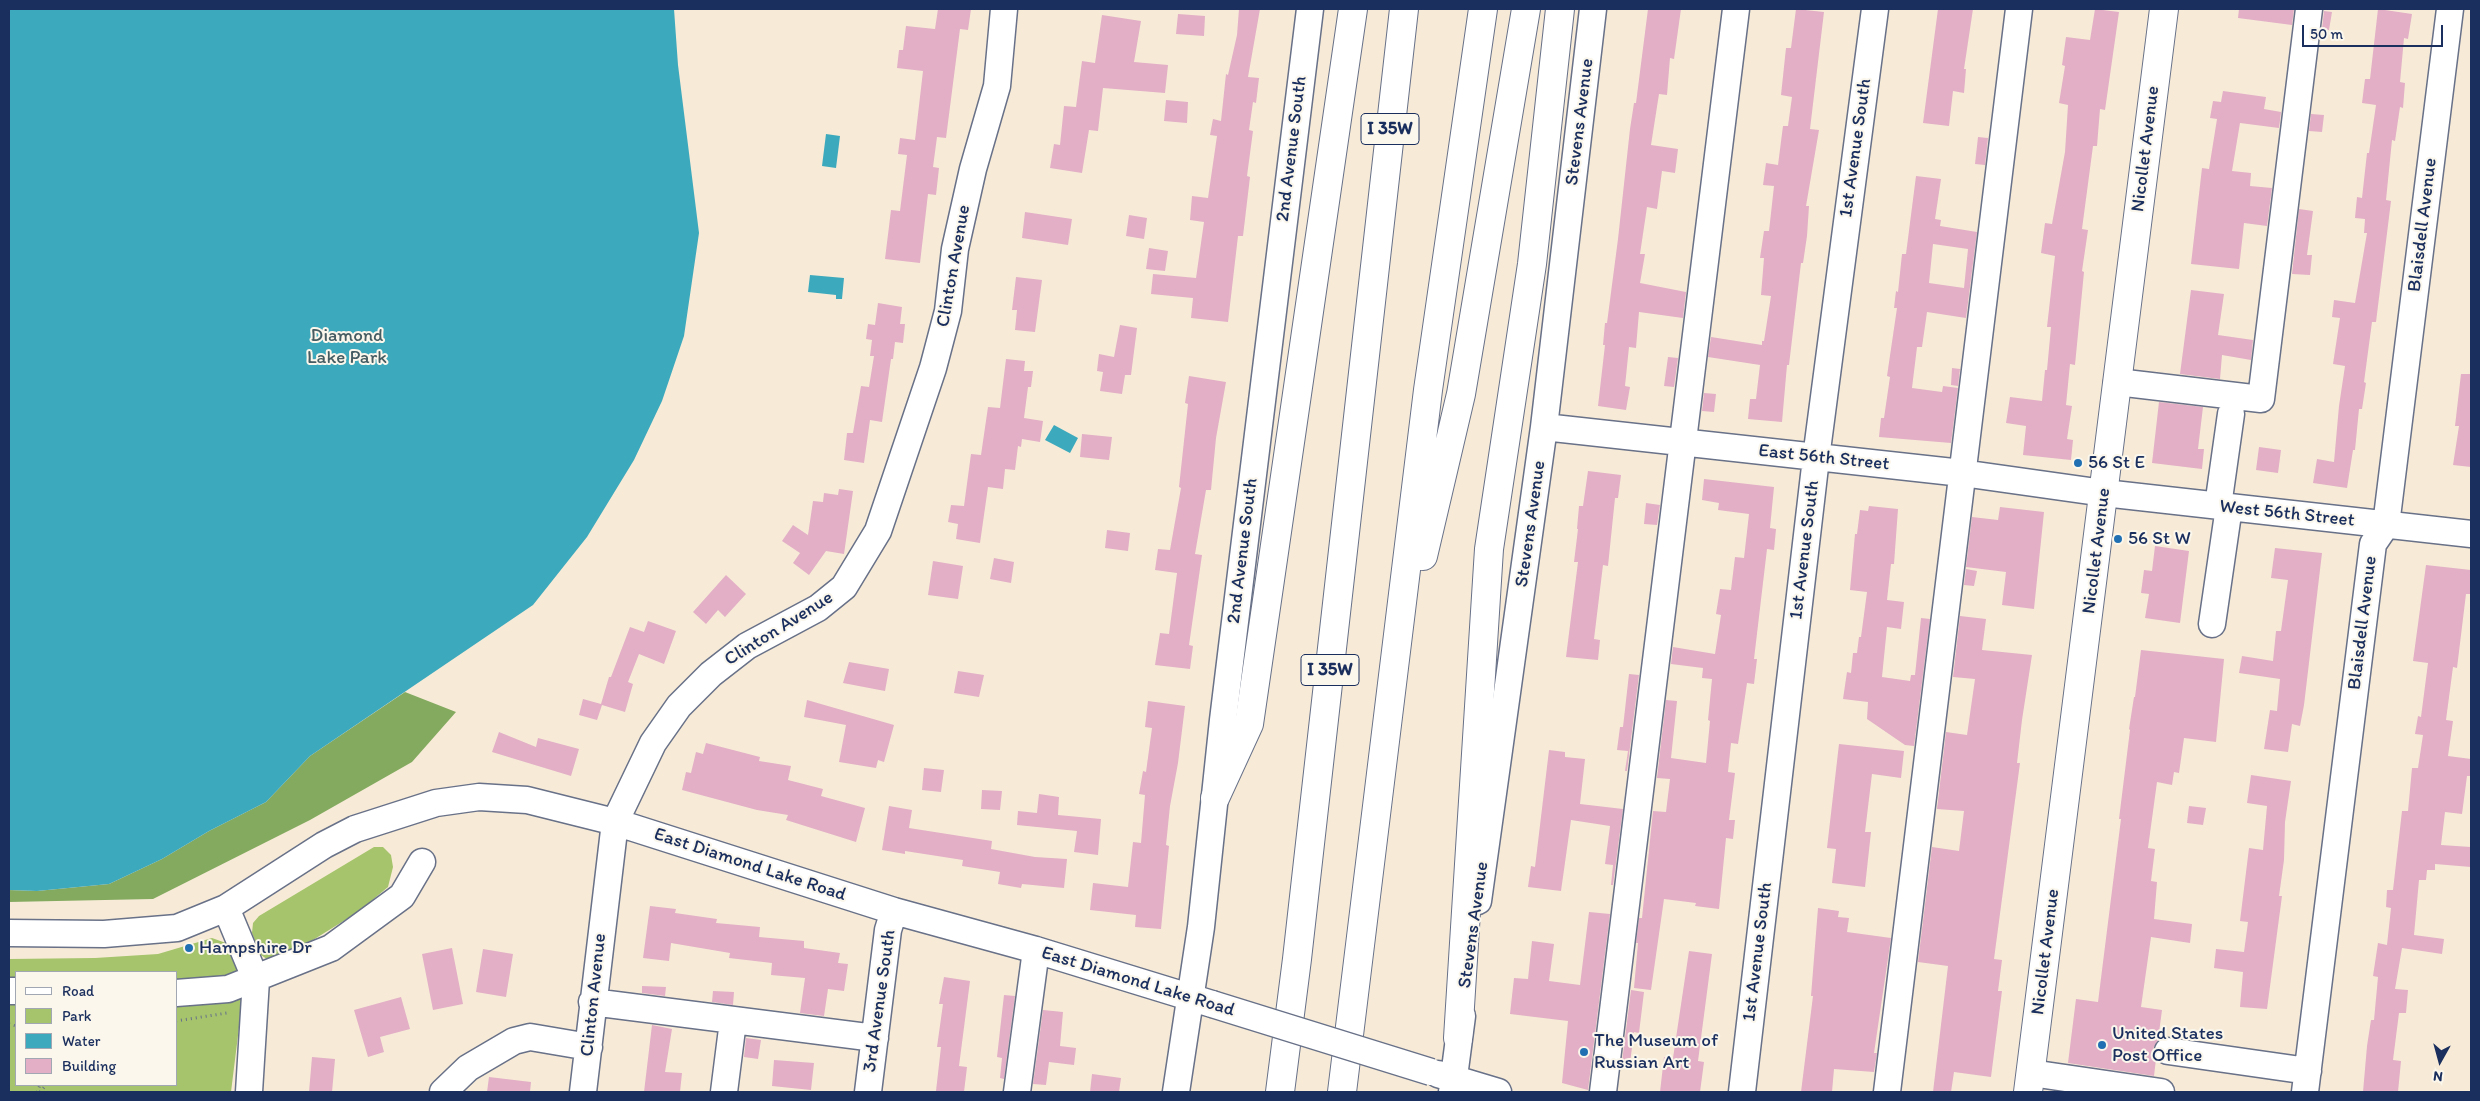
<!DOCTYPE html>
<html>
<head>
<meta charset="utf-8">
<style>
  body { margin:0 }
  #map { position:relative; width:2480px; height:1101px; overflow:hidden; background:#f7ebd7; font-family:Itim,sans-serif }
  canvas { display:block }
  .frame { position:absolute; inset:0; border:10px solid #1b2f5e; pointer-events:none }
  .legend { position:absolute; left:15px; top:971px; width:162px; height:115px; box-sizing:border-box; background:#fbf7ec; border:1px solid #a1a7b3; margin:0; padding:6px 9px; list-style:none; font-size:15px; color:#1b2f5e }
  .legend li { display:flex; align-items:center; gap:10px; height:25px }
  .legend b { width:25px; border:1px solid #a1a7b3 }
  .north { position:absolute; left:2415px; top:1036px; width:50px; height:50px; -webkit-text-stroke:4px #fbf7ec; paint-order:stroke; rotate:187deg; font-size:14px; font-weight:700; line-height:20px; text-align:center; color:#1b2f5e }
  .north::after { content:''; display:block; margin:auto; width:18px; height:22px; background:#1b2f5e; clip-path:polygon(50% 0,100% 100%,50% 72%,0 100%) }
  .scale { position:absolute; left:2302px; top:25px; width:141px; height:22px; box-sizing:border-box; border:2px solid #1b2f5e; border-top:0; padding-left:6px; font-size:15px; line-height:18px; white-space:nowrap; color:#1b2f5e; -webkit-text-stroke:4px #fbf7ec; paint-order:stroke }
</style>
</head>
<body>
<div id="map">
<canvas width="2480" height="1101"></canvas>
<div class="frame"></div>
<ul class="legend">
<li><b style="height:6px;background:#fff"></b>Road</li>
<li><b style="height:14px;background:#a5c46c"></b>Park</li>
<li><b style="height:14px;background:#3da9bd"></b>Water</li>
<li><b style="height:14px;background:#e2afc6"></b>Building</li>
</ul>
<div class="north">N</div>
<div class="scale">50 m</div>
</div>
<script>
const ctx = document.querySelector('canvas').getContext('2d');
ctx.lineJoin = 'round';
function fill(path, color) { ctx.fillStyle = color; ctx.fill(path, 'evenodd'); }
const toPath = rows => new Path2D(rows.map(r => 'M' + r).join(''));
function strokePath(path, color, width, dash) { ctx.strokeStyle = color; ctx.lineWidth = width; ctx.lineCap = dash ? 'butt' : 'round'; ctx.setLineDash(dash || []); ctx.stroke(path); }
function drawText(font, color, halo, rows, align = 'center') {
  ctx.font = font + ' Itim,sans-serif'; ctx.lineWidth = 4; ctx.setLineDash([]); ctx.textBaseline = 'middle'; ctx.strokeStyle = halo; ctx.fillStyle = color; for (const [text, x, y, turn = 0] of rows) {
    ctx.save(); ctx.translate(x, y); ctx.rotate((+turn || 0) * Math.PI / 180); ctx.textAlign = isNaN(turn) ? turn : align; if (halo) ctx.strokeText(text, 0, 0); ctx.fillText(text, 0, 0); ctx.restore();
  }
}
fill(toPath([
  [374,847,383,847,391,855,393,867,388,887,358,912,284,958,271,962,261,955,252,933,253,923,259,916],
  [212,938,226,943,235,962,243,995,231,1092,9,1092,9,959,95,958,158,954],
  [16,972,176,972,176,1085,16,1085]
]), '#a5c46c');
fill(toPath([
  [405,692,456,712,412,762,310,820,153,899,9,902,9,890,37,891,109,884,162,859,209,831,266,802,310,756]
]), '#84aa60');
fill(toPath([
  [9,9,674,9,678,65,699,233,684,336,662,401,634,460,587,537,533,605,310,756,266,802,209,831,162,859,109,884,37,891,9,890],
  [826,134,840,136,836,168,822,166],
  [810,275,844,278,842,299,836,299,836,295,808,292],
  [1054,425,1078,438,1070,453,1045,440]
]), '#3da9bd');
fill(toPath([
  [938,9,971,9,968,30,960,29,946,138,937,137,933,167,939,168,936,195,928,194,920,263,885,259,891,210,900,211,907,155,898,154,900,138,915,140,923,71,897,68,899,50,903,50,906,26,935,29],
  [1239,9,1260,9,1248,77,1259,78,1256,103,1253,102,1249,130,1253,131,1247,176,1250,177,1243,236,1238,236,1228,322,1191,318,1193,298,1151,294,1153,274,1196,278,1204,222,1190,220,1192,196,1208,198,1217,136,1210,135,1213,119,1221,121,1226,74,1228,75,1237,35],
  [1648,9,1681,9,1674,59,1670,58,1667,95,1659,94,1651,145,1678,149,1675,173,1662,171,1657,209,1647,207,1640,254,1645,254,1640,283,1686,292,1683,318,1639,312,1636,348,1629,347,1625,386,1630,387,1626,410,1598,406,1605,345,1603,345,1605,323,1607,323,1618,239,1630,129,1634,103,1636,103],
  [1796,9,1824,12,1810,129,1819,130,1806,206,1809,206,1807,236,1803,263,1801,263,1789,365,1787,365,1782,422,1748,419,1750,399,1756,399,1760,365,1708,357,1711,337,1762,345,1762,341,1764,341,1771,296,1761,295,1764,258,1760,258,1764,231,1769,231,1774,186,1763,185,1766,163,1778,165,1783,126,1788,126,1792,97,1781,95,1786,48,1791,48],
  [1938,9,1973,9,1964,69,1966,69,1964,93,1953,91,1949,126,1923,123],
  [2095,9,2119,12,2105,110,2100,109,2097,146,2093,146,2082,229,2088,230,2082,271,2084,272,2075,365,2070,364,2066,405,2072,406,2067,439,2073,440,2071,460,2023,455,2026,426,2006,423,2010,397,2042,401,2045,370,2047,370,2051,327,2047,327,2055,256,2041,253,2045,223,2052,224,2065,152,2068,105,2059,103,2065,66,2062,65,2066,37,2090,40],
  [2239,9,2294,9,2292,25,2238,18],
  [2378,9,2412,14,2408,39,2404,38,2400,82,2405,83,2403,108,2400,107,2395,141,2392,140,2386,200,2391,201,2376,322,2372,322,2364,382,2366,383,2362,409,2359,409,2355,450,2353,450,2347,488,2313,483,2317,459,2334,462,2339,406,2345,366,2333,364,2340,318,2332,317,2334,300,2355,303,2367,233,2364,233,2365,219,2355,218,2357,197,2362,198,2367,153,2369,153,2376,105,2362,103,2365,79,2370,79],
  [2324,11,2332,12,2329,30,2322,29],
  [1178,14,1205,16,1204,36,1176,34],
  [1102,15,1141,21,1134,62,1168,65,1165,93,1103,88,1098,131,1089,130,1082,173,1050,168,1054,144,1060,145,1064,106,1076,107,1082,61,1095,63],
  [2223,91,2266,97,2264,109,2281,112,2279,128,2240,123,2232,171,2251,173,2250,186,2272,188,2267,226,2244,223,2239,269,2191,264,2202,168,2209,169,2217,119,2210,118,2213,101,2221,102],
  [1166,100,1188,102,1187,123,1164,121],
  [2311,114,2324,115,2322,132,2309,131],
  [1978,137,1988,138,1985,165,1975,164],
  [1916,176,1941,179,1935,219,1941,220,1940,226,1977,232,1966,318,1927,312,1922,347,1917,347,1912,388,1942,392,1943,386,1958,388,1951,443,1879,437,1881,418,1884,418,1890,377,1887,376,1897,308,1894,308,1896,291,1898,292,1902,254,1906,254],
  [1933,244,1968,249,1964,288,1929,283],
  [2299,209,2313,211,2307,255,2312,255,2310,275,2292,274],
  [1025,212,1072,219,1068,245,1022,238],
  [1129,215,1147,218,1144,239,1126,236],
  [1149,248,1168,251,1165,271,1146,269],
  [1016,277,1042,280,1035,332,1015,330,1017,310,1012,310],
  [2191,290,2224,294,2218,335,2253,340,2251,360,2222,355,2220,379,2180,374],
  [878,303,902,307,900,324,905,324,903,343,895,342,893,359,891,359,882,422,870,420,864,463,844,460,847,433,853,433,861,386,869,387,874,356,870,356,872,340,866,339,868,324,875,325],
  [1120,325,1137,328,1131,375,1125,375,1122,394,1100,391,1103,372,1097,371,1099,354,1114,357],
  [1668,357,1678,358,1674,387,1664,386],
  [1006,359,1025,361,1024,371,1033,371,1031,387,1028,387,1024,418,1043,421,1040,442,1022,439,1021,447,1018,446,1015,470,1005,469,1003,489,988,487,980,543,956,539,958,524,948,522,951,505,964,506,971,454,981,455,988,407,1000,408],
  [1952,368,1960,369,1958,386,1951,385],
  [2461,374,2471,374,2471,467,2453,465,2459,426,2455,426],
  [1189,376,1226,382,1216,438,1211,490,1206,490,1195,554,1202,555,1189,645,1193,646,1190,669,1155,665,1160,633,1169,634,1177,573,1155,570,1158,549,1170,550,1181,488,1179,487,1188,404,1185,403],
  [1704,393,1716,394,1714,412,1702,411],
  [2159,402,2203,407,2198,449,2204,449,2202,469,2152,463],
  [1082,434,1112,437,1109,460,1080,457],
  [2259,447,2281,450,2278,473,2256,470],
  [1588,471,1621,475,1618,498,1615,498,1608,566,1603,565,1594,639,1600,640,1598,660,1566,657,1578,562,1574,562,1578,529,1577,529,1579,506,1583,506],
  [1704,479,1774,487,1770,528,1776,529,1774,550,1767,549,1754,659,1757,659,1754,684,1747,683,1738,744,1731,743,1728,772,1735,773,1729,820,1735,820,1733,839,1726,838,1719,909,1695,906,1696,903,1664,899,1651,990,1634,988,1638,943,1636,943,1639,918,1642,918,1653,811,1666,812,1670,779,1657,778,1666,700,1677,701,1671,758,1706,763,1710,721,1708,720,1712,679,1702,678,1703,668,1671,664,1673,647,1715,654,1721,615,1716,614,1720,589,1731,590,1735,557,1744,558,1749,514,1718,510,1719,503,1702,500],
  [839,489,853,491,844,554,826,551,809,575,793,563,800,553,782,541,793,525,808,535,813,501,823,502,824,493,838,495],
  [1646,503,1660,505,1657,525,1644,524],
  [1869,506,1898,509,1894,564,1891,564,1887,600,1904,602,1901,629,1887,627,1882,677,1910,681,1911,675,1915,675,1921,618,1930,619,1914,746,1905,745,1867,719,1868,702,1843,699,1847,672,1851,673,1853,653,1857,653,1859,637,1861,637,1867,592,1850,590,1855,534,1857,534,1860,510,1868,511],
  [2000,507,2044,512,2034,609,2002,605,2006,572,1966,567,1972,517,1998,520],
  [1107,530,1130,533,1128,551,1105,548],
  [2155,546,2189,551,2180,623,2145,618,2149,594,2141,593,2144,570,2152,571],
  [2275,548,2322,553,2304,705,2300,726,2292,724,2288,752,2264,749,2270,710,2277,711,2280,679,2239,673,2242,656,2273,661,2276,631,2281,631,2288,580,2271,578],
  [994,558,1014,562,1011,583,990,579],
  [933,561,963,566,958,599,928,595],
  [2426,565,2471,570,2471,594,2466,594,2457,668,2453,667,2446,720,2453,721,2448,756,2471,759,2471,776,2467,776,2462,814,2445,812,2441,845,2471,847,2471,867,2435,864,2435,870,2427,870,2426,880,2419,880,2414,935,2444,939,2442,954,2402,948,2395,989,2408,990,2406,1013,2399,1013,2393,1060,2401,1061,2398,1092,2363,1092,2367,1046,2371,1020,2374,1020,2378,977,2373,976,2378,943,2387,945,2391,908,2386,907,2387,890,2393,890,2402,811,2408,811,2412,768,2418,768,2423,735,2415,734,2418,716,2421,717,2428,663,2413,661],
  [1966,569,1977,571,1974,586,1964,585],
  [726,575,746,594,725,617,718,610,706,624,693,612],
  [1960,616,1986,619,1982,650,2032,655,2022,720,2017,763,2020,763,1994,959,2002,960,1998,991,2002,991,1991,1077,1954,1072,1951,1092,1933,1092,1948,966,1918,962,1932,847,1959,851,1964,811,1937,809,1946,732,1967,735,1975,679,1953,677],
  [648,621,676,631,664,664,639,654,628,682,633,684,625,712,602,705,597,720,579,715,583,699,601,704,609,677,611,677,630,627,644,632],
  [2141,650,2224,659,2216,742,2184,738,2179,773,2174,772,2172,785,2157,782,2148,848,2155,849,2151,881,2157,882,2154,919,2192,924,2190,943,2151,937,2141,1007,2162,1010,2158,1040,2153,1049,2156,1059,2154,1076,2068,1063,2076,999,2098,1002,2121,819,2119,819,2130,730,2129,729,2134,697,2135,697],
  [849,662,889,669,885,691,843,683],
  [958,671,984,675,979,697,954,693],
  [1629,674,1639,675,1627,771,1625,771,1628,751,1617,750,1620,727,1623,727],
  [807,700,894,725,884,762,878,760,876,768,839,762,846,725,804,717],
  [1148,701,1185,706,1178,763,1170,806,1166,845,1169,846,1161,929,1135,927,1136,915,1090,910,1093,883,1128,887,1133,842,1141,843,1145,795,1139,794,1143,771,1146,772,1152,728,1145,727],
  [499,732,536,747,538,738,579,749,571,776,492,752],
  [706,743,760,757,759,761,791,766,788,780,823,789,821,796,865,808,856,842,786,820,788,815,757,810,682,790,686,772,691,773,696,752,703,754],
  [1839,744,1904,751,1901,778,1872,774,1865,832,1871,832,1865,887,1832,883,1836,849,1827,848],
  [1549,750,1565,752,1565,757,1585,759,1580,804,1623,809,1613,885,1611,885,1613,865,1605,864,1610,826,1571,820,1561,891,1528,887,1531,866,1535,867],
  [924,768,944,770,941,792,922,790],
  [2251,775,2291,781,2285,822,2284,860,2279,896,2282,896,2267,1009,2240,1007,2243,972,2214,968,2216,949,2244,952,2248,922,2240,921,2249,848,2263,850,2267,806,2247,803],
  [982,790,1002,791,1000,810,981,809],
  [1039,794,1059,797,1058,815,1101,819,1098,855,1074,852,1077,831,1017,825,1018,811,1037,813],
  [889,806,912,810,909,828,992,841,991,849,1035,857,1067,859,1064,888,1022,884,1021,888,998,884,1000,872,962,866,963,860,905,851,905,854,882,850],
  [2189,806,2206,808,2203,825,2187,823],
  [650,906,676,909,675,913,717,919,716,923,760,927,759,937,804,941,804,948,840,953,838,963,848,964,844,991,828,989,824,1016,800,1013,805,978,771,975,772,963,729,958,730,953,671,943,669,961,643,958],
  [1818,908,1839,911,1838,917,1849,918,1847,932,1891,938,1874,1053,1877,1053,1874,1072,1834,1069,1832,1092,1801,1092,1813,996,1811,996],
  [1589,912,1610,914,1588,1090,1562,1083,1568,1021,1510,1014,1514,978,1528,979,1532,941,1554,944,1549,981,1580,985],
  [452,948,463,1004,433,1010,422,954],
  [483,949,513,954,506,997,476,992],
  [1689,951,1712,954,1698,1061,1704,1062,1700,1092,1660,1092,1664,1057,1673,1058],
  [944,977,970,981,959,1066,967,1067,964,1092,936,1091,941,1047,937,1047,943,1004,939,1004],
  [642,986,666,987,665,996,642,993],
  [1631,990,1644,992,1639,1033,1634,1032,1630,1063,1622,1062],
  [713,991,734,992,733,1005,712,1002],
  [1004,995,1015,996,1004,1079,1000,1078,1002,1058,997,1057],
  [401,997,410,1029,380,1037,384,1052,368,1057,354,1010],
  [1043,1010,1063,1012,1060,1046,1076,1048,1074,1065,1049,1062,1046,1085,1033,1084],
  [652,1025,672,1029,665,1072,682,1073,680,1092,644,1092],
  [746,1038,761,1040,758,1059,744,1057],
  [312,1057,335,1059,332,1092,309,1092],
  [774,1060,814,1063,811,1090,772,1086],
  [1092,1074,1121,1078,1119,1092,1090,1092],
  [489,1077,531,1082,530,1092,487,1092]
]), '#e2afc6');
const minor = toPath([
  [2117,382,2261,399,2309,9],
  [1544,427,1962,473,2104,493,2471,534],
  [2218,506,2231,414],
  [2212,624,2229,507],
  [1478,901,1544,427,1593,9],
  [226,908,256,980,249,1092],
  [9,933,104,934,177,928,226,908,324,845,355,829,436,803,479,797,527,800,615,822,894,911,1036,950,1212,1004],
  [9,991,16,991],
  [176,993,228,989,331,948,402,896,422,862],
  [592,1002,875,1038],
  [2168,1051,2308,1071],
  [2031,1073,2161,1092],
  [1438,1074,1498,1092],
  [443,1092,468,1068,514,1041,530,1037,589,1047],
  [583,1092,615,822,653,743,679,706,711,674,747,646,818,608,844,587,878,531,933,368,948,311,955,249,973,169,997,86,1004,9],
  [724,1092,733,1021],
  [868,1092,888,930,894,911],
  [1017,1092,1036,950],
  [1176,1092,1201,927,1223,720,1310,9],
  [1452,1092,1462,1016],
  [1603,1092,1736,9],
  [1742,1092,1816,458,1875,9],
  [1887,1092,2019,9],
  [2305,1092,2373,544,2386,525,2450,9]
]);
const major = toPath([
  [2028,1092,2164,9]
]);
const highway = toPath([
  [1423,556,1461,394,1526,9],
  [1215,798,1249,724,1353,9],
  [1458,1038,1489,549,1532,264,1560,9],
  [1280,1092,1297,959,1404,9],
  [1342,1092,1428,390,1483,9]
]);
strokePath(minor, '#687188', 29);
strokePath(major, '#687188', 30);
strokePath(highway, '#687188', 30);
strokePath(toPath([
  [176,1021,227,1013],
  [9,1024,16,1026],
  [37,1092,40,1085],
  [40,1092,46,1085]
]), '#687188', 3, [1, 4]);
strokePath(minor, '#fff', 26);
strokePath(major, '#fff', 28);
strokePath(highway, '#fff', 28);
const minorBridge = toPath([
  [1212,1004,1431,1072]
]);
strokePath(minorBridge, '#687188', 29, []);
strokePath(minorBridge, '#fff', 26);
for (const [x, y, r, color] of [
  [2078,463,5,"#1f6fb2"],
  [2118,539,5,"#1f6fb2"],
  [189,948,5,"#1f6fb2"],
  [2102,1045,5,"#1f6fb2"],
  [1584,1052,5,"#1f6fb2"]
]) { const dot = new Path2D(); dot.arc(x, y, r, 0, 2 * Math.PI); ctx.fillStyle = color; ctx.fill(dot); strokePath(dot, '#fbf7ec', 2); }
for (const [x, y, w] of [
  [1390,129,58],
  [1330,670,58]
]) { const box = new Path2D(); box.roundRect(x - w / 2, y - 15.5, w, 31, 4); ctx.fillStyle = '#fbf7ec'; ctx.fill(box); strokePath(box, '#1b2f5e', 1); }
drawText('bold 18px', '#1b2f5e', null, [
  ["I 35W",1390,129],
  ["I 35W",1330,670]
]);
drawText('19px', '#1b2f5e', '#fbf7ec', [
  ["Stevens Avenue",1580,122,-83],
  ["1st Avenue South",1856,148,-82],
  ["2nd Avenue South",1292,149,-83],
  ["Nicollet Avenue",2146,149,-83],
  ["Blaisdell Avenue",2423,225,-83],
  ["Clinton Avenue",954,266,-80],
  ["East 56th Street",1824,458,6],
  ["West 56th Street",2287,514,6],
  ["Stevens Avenue",1531,524,-82],
  ["1st Avenue South",1805,550,-83],
  ["2nd Avenue South",1243,551,-83],
  ["Nicollet Avenue",2097,551,-83],
  ["Blaisdell Avenue",2363,623,-83],
  ["Clinton Avenue",779,629,-32],
  ["East Diamond Lake Road",750,865,18],
  ["Stevens Avenue",1474,925,-82],
  ["1st Avenue South",1758,952,-83],
  ["Nicollet Avenue",2046,952,-83],
  ["East Diamond Lake Road",1138,982,17],
  ["Clinton Avenue",594,995,-84],
  ["3rd Avenue South",880,1001,-82]
]);
drawText('19px', '#445c62', '#fbf7ec', [
  ["Diamond",347,336],
  ["Lake Park",347,358]
]);
drawText('19px', '#1b2f5e', '#fbf7ec', [
  ["56 St E",2088,463],
  ["56 St W",2128,539],
  ["Hampshire Dr",199,948],
  ["United States",2112,1034],
  ["Post Office",2112,1056],
  ["The Museum of",1594,1041],
  ["Russian Art",1594,1063]
], 'left');
</script>
</body>
</html>
